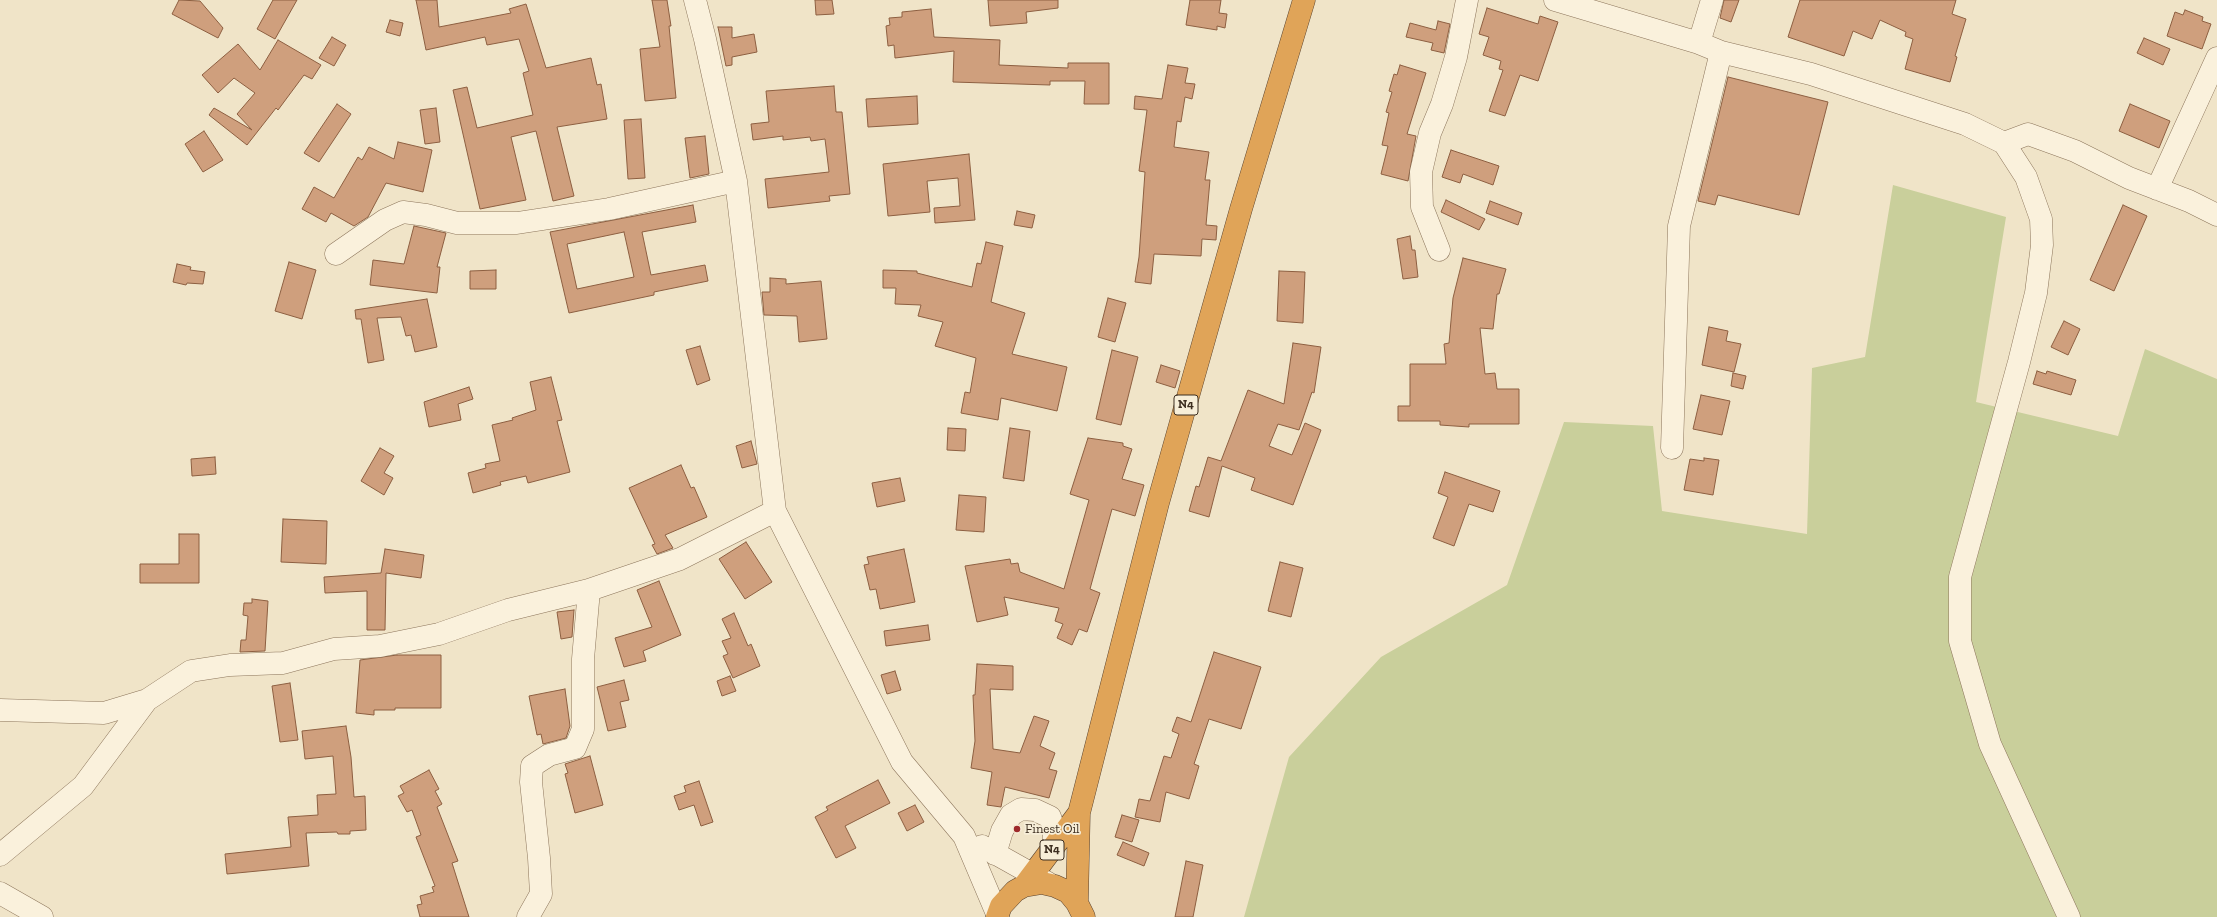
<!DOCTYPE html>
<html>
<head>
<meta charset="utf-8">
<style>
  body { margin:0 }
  canvas { display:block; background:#f0e4c8 }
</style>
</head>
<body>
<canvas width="2217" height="917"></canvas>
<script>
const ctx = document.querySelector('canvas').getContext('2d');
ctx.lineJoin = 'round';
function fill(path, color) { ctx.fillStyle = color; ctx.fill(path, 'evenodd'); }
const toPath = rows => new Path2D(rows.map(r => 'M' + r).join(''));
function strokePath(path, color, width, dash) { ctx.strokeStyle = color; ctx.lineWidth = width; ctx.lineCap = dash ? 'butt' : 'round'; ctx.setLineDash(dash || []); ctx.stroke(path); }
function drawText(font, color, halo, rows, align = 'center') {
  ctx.font = font + ' "Zilla Slab",serif'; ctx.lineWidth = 3.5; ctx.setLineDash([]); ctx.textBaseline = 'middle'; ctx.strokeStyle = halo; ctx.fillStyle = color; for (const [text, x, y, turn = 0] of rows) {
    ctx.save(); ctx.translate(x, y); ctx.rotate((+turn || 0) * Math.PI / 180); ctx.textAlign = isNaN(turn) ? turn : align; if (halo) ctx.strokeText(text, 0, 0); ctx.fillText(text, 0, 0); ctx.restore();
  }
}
fill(toPath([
  [1893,185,2006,217,1976,402,2118,436,2145,349,2217,379,2217,917,1244,917,1289,757,1381,657,1507,585,1564,422,1653,426,1662,511,1807,534,1812,368,1865,357]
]), '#c9cf9b');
const building = toPath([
  [179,0,200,1,223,28,218,38,172,14,179,0],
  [273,0,297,0,275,39,257,29,273,0],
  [416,0,437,0,439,27,511,13,509,9,526,4,546,68,591,58,597,85,601,84,607,119,557,127,574,196,553,201,536,131,511,137,526,200,480,209,453,90,467,87,477,128,533,115,523,73,529,71,519,39,487,45,485,37,426,50,416,0],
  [652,0,667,0,671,26,669,26,676,98,645,101,640,49,660,47,652,0],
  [815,0,832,0,834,14,816,15,815,0],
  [988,0,1058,0,1058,8,1026,12,1027,23,990,26,988,0],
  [1190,0,1221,0,1219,13,1227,14,1225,28,1217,26,1217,30,1186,25,1190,0],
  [1724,0,1739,0,1731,22,1720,18,1724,0],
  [1800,0,1956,0,1952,14,1966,19,1955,56,1957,57,1950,82,1905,69,1913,39,1905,36,1906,32,1880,20,1872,39,1853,31,1844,56,1788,37,1800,0],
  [1487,8,1538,24,1540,16,1558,22,1538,81,1520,75,1505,116,1489,111,1503,70,1499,69,1501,61,1483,55,1489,37,1479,34,1487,8],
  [931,9,934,37,1000,40,999,65,1068,68,1068,63,1109,63,1109,104,1084,104,1085,81,1050,81,1050,85,953,82,954,51,895,58,894,45,888,46,886,26,890,25,889,18,902,17,902,12,931,9],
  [2185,10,2203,17,2202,21,2211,24,2202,49,2167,36,2175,12,2183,15,2185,10],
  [390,20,403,23,400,36,386,32,390,20],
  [1438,21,1450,24,1444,53,1431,50,1433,43,1406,37,1410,23,1436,30,1438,21],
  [718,27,732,27,732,38,754,34,757,52,732,57,732,65,726,66,718,27],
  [332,37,346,45,334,66,319,58,332,37],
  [2144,38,2170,49,2163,65,2137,53,2144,38],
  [278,40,321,65,312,79,304,75,278,110,276,108,247,145,209,115,214,108,252,130,237,114,255,93,234,78,218,93,202,75,238,44,260,70,278,40],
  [1168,65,1188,68,1185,83,1195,84,1192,99,1185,97,1181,122,1177,121,1174,147,1209,152,1205,180,1210,180,1206,225,1217,226,1216,240,1202,239,1201,256,1154,254,1151,284,1135,282,1139,257,1145,172,1139,171,1147,110,1134,109,1135,96,1162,99,1168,65],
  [1400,65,1426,73,1407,134,1416,136,1408,181,1381,174,1388,146,1382,145,1389,113,1386,112,1392,92,1389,91,1394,74,1397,75,1400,65],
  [1728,77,1828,102,1799,215,1718,195,1715,205,1698,201,1728,77],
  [834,86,836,112,842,112,850,194,829,196,830,201,768,208,765,179,829,172,825,139,811,141,810,137,783,140,783,136,753,140,751,124,769,122,766,91,834,86],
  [917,96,918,124,868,127,866,99,917,96],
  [337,104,351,114,319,162,304,153,337,104],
  [2130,104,2170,121,2159,148,2119,131,2130,104],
  [436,108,440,142,425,144,420,110,436,108],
  [641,119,645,178,628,179,624,120,641,119],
  [204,131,223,160,203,172,185,144,204,131],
  [705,136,709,174,690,178,685,138,705,136],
  [398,142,432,150,423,192,386,183,368,217,354,226,331,213,326,222,302,209,314,187,334,198,358,157,362,160,369,147,394,159,398,142],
  [1451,150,1499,166,1493,185,1463,174,1460,183,1442,177,1451,150],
  [969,154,975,220,935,223,934,208,960,206,958,178,927,181,930,212,888,216,883,164,969,154],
  [1446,200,1485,219,1479,230,1441,212,1446,200],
  [1490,201,1522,213,1518,225,1486,213,1490,201],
  [693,205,696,222,642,232,651,275,705,265,708,281,654,292,654,295,569,313,550,232,693,205],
  [624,232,634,277,577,289,567,244,624,232],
  [2123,205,2147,216,2114,291,2090,280,2123,205],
  [1017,211,1035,215,1032,228,1014,225,1017,211],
  [414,226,446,233,437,267,440,267,437,293,370,285,373,260,404,264,414,226],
  [1410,236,1412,250,1415,250,1418,277,1403,279,1397,239,1410,236],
  [986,242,1003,246,991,302,1025,313,1012,354,1067,367,1057,411,1001,398,998,420,961,413,965,392,970,393,976,358,935,346,943,322,918,316,921,305,895,304,896,288,883,288,883,270,917,271,917,273,972,287,977,263,981,264,986,242],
  [1463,258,1506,269,1499,294,1497,294,1493,329,1480,328,1485,374,1495,373,1497,389,1519,389,1519,424,1469,424,1469,427,1440,425,1440,421,1398,421,1398,406,1410,406,1410,364,1446,364,1444,344,1449,343,1453,298,1463,258],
  [289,262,316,270,302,319,275,311,289,262],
  [177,264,191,267,190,270,205,272,203,284,187,283,186,285,173,282,177,264],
  [496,270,496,289,470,289,470,271,496,270],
  [1279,271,1305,272,1303,323,1277,321,1279,271],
  [770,278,786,279,786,284,821,281,827,339,799,342,797,316,764,315,762,292,770,292,770,278],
  [1108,298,1126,303,1115,342,1098,337,1108,298],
  [427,299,437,347,415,352,411,335,406,336,401,317,377,318,384,360,368,363,361,319,356,319,355,310,427,299],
  [2064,321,2080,329,2068,355,2051,347,2064,321],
  [1709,327,1728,331,1726,341,1741,344,1734,372,1702,365,1709,327],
  [1293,343,1321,347,1314,393,1312,392,1299,430,1278,424,1269,446,1292,455,1305,423,1321,430,1293,505,1251,490,1255,478,1222,466,1209,517,1189,511,1196,486,1199,487,1208,457,1221,461,1248,390,1284,404,1293,343],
  [700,346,710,380,697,385,686,350,700,346],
  [1112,350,1138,357,1121,425,1096,419,1112,350],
  [1161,365,1180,371,1175,388,1156,382,1161,365],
  [2037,371,2046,374,2047,371,2076,380,2071,395,2033,384,2037,371],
  [1733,373,1746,376,1743,389,1731,386,1733,373],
  [551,377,562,420,557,421,570,472,528,483,526,476,500,482,501,485,473,493,468,473,486,468,485,464,500,461,492,425,513,420,512,418,536,410,530,382,551,377],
  [469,387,473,399,458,404,461,420,429,427,424,402,469,387],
  [1701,395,1730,401,1722,435,1693,429,1701,395],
  [948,428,966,429,965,451,947,450,948,428],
  [1010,428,1030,431,1024,481,1003,478,1010,428],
  [1088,438,1123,443,1123,446,1132,449,1122,479,1144,485,1135,516,1112,509,1090,589,1100,593,1087,632,1079,629,1072,645,1057,638,1063,624,1055,621,1059,608,1004,597,1008,615,977,622,965,566,1010,559,1011,564,1018,563,1020,572,1064,589,1089,500,1070,494,1088,438],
  [751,441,757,464,742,468,736,446,751,441],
  [380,448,394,456,384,473,393,478,384,495,361,481,380,448],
  [215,457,216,474,192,476,191,459,215,457],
  [1704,458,1719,460,1713,495,1684,490,1690,459,1704,461,1704,458],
  [681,465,691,488,694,487,707,517,665,535,673,548,657,554,652,545,655,544,629,488,681,465],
  [1445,472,1500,491,1493,512,1469,504,1454,546,1433,538,1448,497,1438,493,1445,472],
  [900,478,905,501,877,507,872,483,900,478],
  [959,495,986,497,984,532,956,530,959,495],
  [283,519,327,521,326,564,281,562,283,519],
  [179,534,199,534,199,583,140,583,140,564,179,564,179,534],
  [746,542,772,582,745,599,719,559,746,542],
  [385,549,424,555,421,578,386,573,385,630,367,630,367,591,325,593,324,577,381,573,385,549],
  [904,549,915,602,880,609,876,589,870,590,864,565,869,564,867,557,904,549],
  [1280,562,1303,568,1291,617,1268,611,1280,562],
  [659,581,681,635,643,651,646,661,624,667,615,638,652,627,637,590,659,581],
  [252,599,268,601,265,651,240,652,241,640,246,640,248,616,243,615,244,603,252,603,252,599],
  [574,610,572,637,561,639,557,612,574,610],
  [734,613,748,646,751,644,760,666,733,678,723,656,728,654,722,641,731,638,722,619,734,613],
  [928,625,930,640,886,646,884,631,928,625],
  [1214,652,1261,667,1241,729,1209,719,1194,764,1199,766,1189,799,1166,792,1160,822,1135,817,1139,799,1150,801,1164,756,1171,758,1179,734,1172,731,1177,717,1191,722,1214,652],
  [397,655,441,655,441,708,395,708,395,710,374,710,374,715,356,713,360,660,397,655],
  [977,664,1013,666,1013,690,990,689,993,749,1020,753,1034,716,1049,721,1040,746,1055,753,1049,769,1057,771,1049,798,1005,787,1001,807,987,805,992,772,971,768,975,741,973,695,975,695,977,664],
  [895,671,901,690,887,694,881,675,895,671],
  [730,676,736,691,722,696,717,681,730,676],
  [624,680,629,700,620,702,626,727,608,731,597,687,624,680],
  [290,683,298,740,280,742,272,686,290,683],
  [565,689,570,726,566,738,543,744,541,734,537,735,529,696,565,689],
  [346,726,351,757,354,797,365,796,366,830,350,831,350,834,338,834,337,832,306,833,309,866,227,874,225,854,291,847,288,817,318,815,317,795,336,794,333,756,305,759,302,731,346,726],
  [590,756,603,805,575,813,565,774,568,773,565,764,590,756],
  [429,770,439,789,435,791,442,804,437,807,458,861,452,863,469,917,420,917,417,905,422,904,420,896,434,892,432,887,435,886,416,837,421,835,412,810,407,812,398,796,404,793,400,786,429,770],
  [878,780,890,803,845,826,856,848,836,858,815,817,828,810,826,807,878,780],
  [699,781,713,822,701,826,694,805,679,810,674,796,686,792,684,786,699,781],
  [915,805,924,822,907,831,898,813,915,805],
  [1122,815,1139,820,1132,842,1115,837,1122,815],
  [1123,842,1149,853,1144,866,1117,855,1123,842],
  [1186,861,1203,865,1193,917,1175,917,1186,861]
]);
fill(building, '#cf9f7d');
strokePath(building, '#8d5f41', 1);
const minor = toPath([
  [695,0,705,39,736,181,775,511,902,762,964,836,998,916],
  [1555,0,1699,43,1721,52,1811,74,1965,124,2004,143,2028,134,2075,151,2129,178,2189,201,2217,215],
  [1699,43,1712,0],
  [2004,143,2026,177,2041,219,2042,245,2036,293,2019,362,1960,577,1960,641,1990,744,2069,917],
  [2157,189,2217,58],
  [1439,250,1422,207,1421,172,1430,133,1442,104,1456,57,1467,0],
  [336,254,385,220,403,212,426,215,457,223,517,223,609,209,736,181],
  [1672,448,1679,226,1721,52],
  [0,710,104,713,147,700,191,671,230,665,283,663,334,649,380,646,439,634,508,610,589,590,680,559,775,511],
  [982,846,1048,883],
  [995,854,1002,831,1011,815,1021,809,1035,810,1050,817,1054,829,1053,850],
  [0,855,83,786,147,700],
  [0,893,42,917],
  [528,917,541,894,539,858,531,782,532,766,549,755,575,748,583,729,583,659,589,590]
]);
const highway = toPath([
  [1024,886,1079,813],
  [1077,903,1079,813,1158,503,1241,209,1304,0],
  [997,917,1001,906,1015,891,1024,886,1042,883,1055,886,1068,892,1077,903,1084,917]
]);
strokePath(minor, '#8d765c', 23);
strokePath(highway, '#5b4430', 23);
strokePath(minor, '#faf1dc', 22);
strokePath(highway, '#e0a458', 22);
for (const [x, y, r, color] of [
  [1017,829,4,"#9e2a2b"]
]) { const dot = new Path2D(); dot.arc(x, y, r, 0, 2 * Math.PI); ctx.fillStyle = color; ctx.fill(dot); strokePath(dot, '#f7eed8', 1.5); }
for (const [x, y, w] of [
  [1186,405,24],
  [1052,850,24]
]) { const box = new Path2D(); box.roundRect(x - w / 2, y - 10, w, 20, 3); ctx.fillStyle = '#f7eed8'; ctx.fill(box); strokePath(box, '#3d2e20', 1); }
drawText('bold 12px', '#3d2e20', null, [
  ["N4",1186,405],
  ["N4",1052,850]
]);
drawText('13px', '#3d2e20', '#f7eed8', [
  ["Finest Oil",1025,829]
], 'left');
</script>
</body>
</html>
